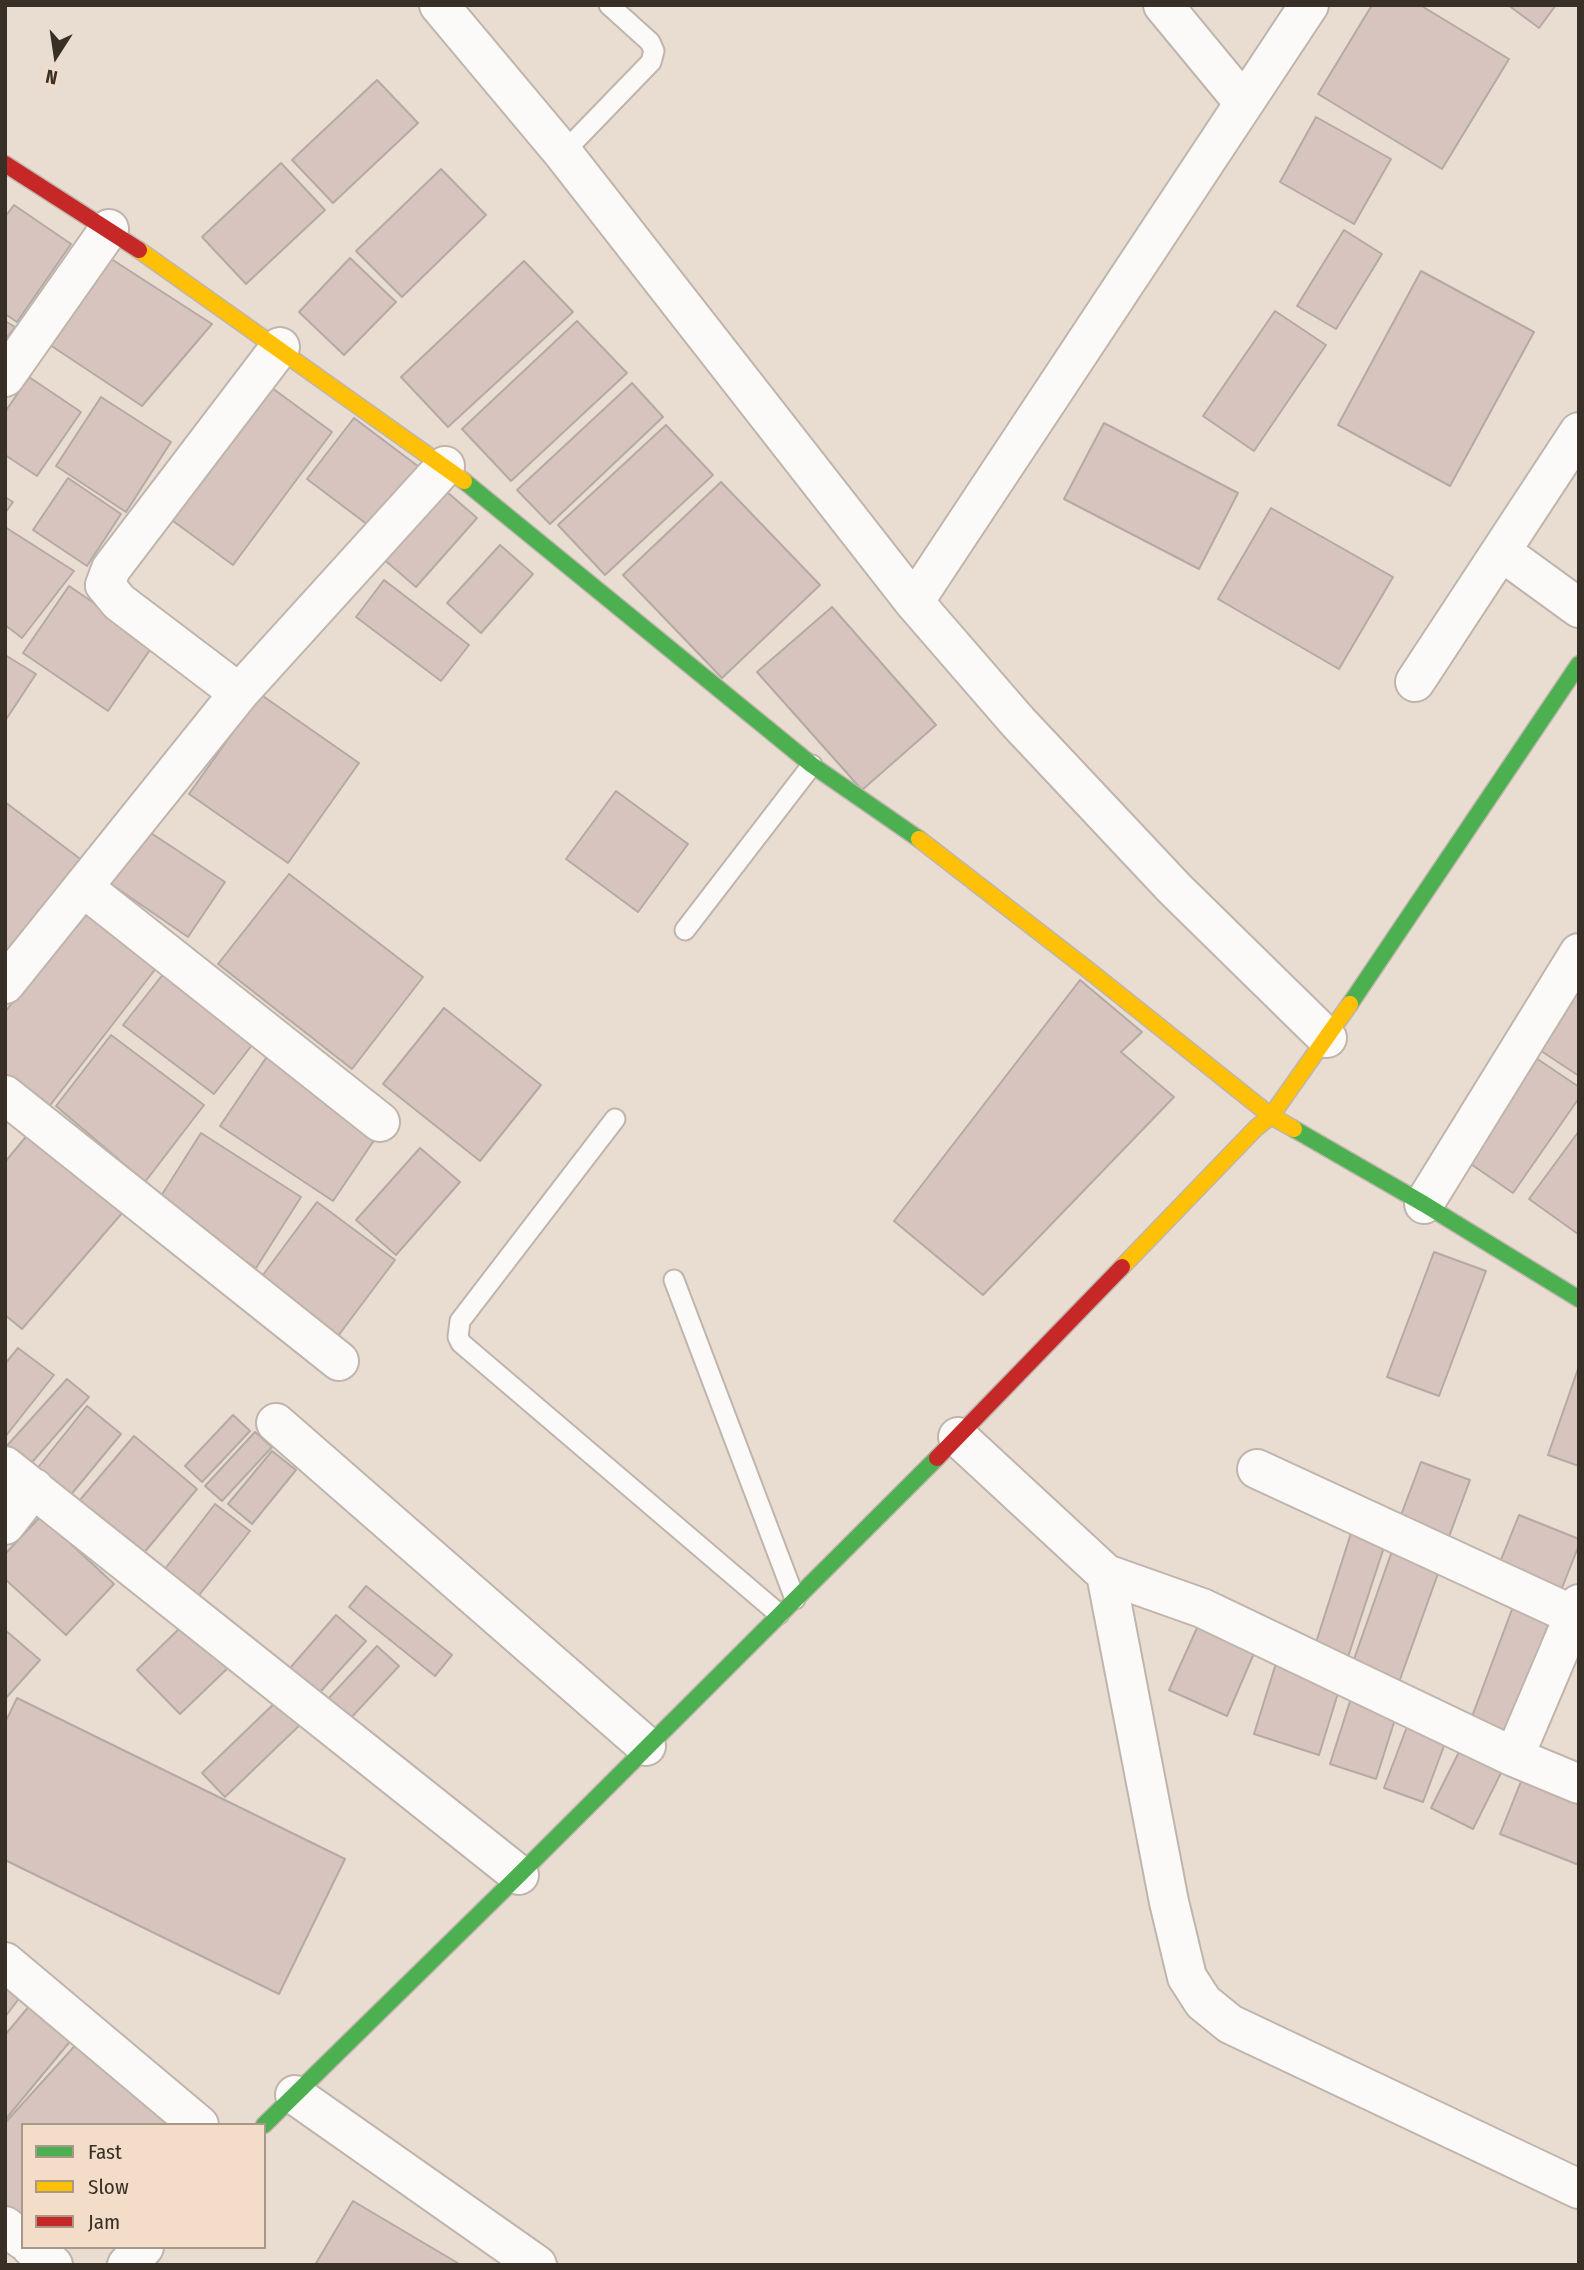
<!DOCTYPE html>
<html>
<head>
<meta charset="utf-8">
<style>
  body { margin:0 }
  #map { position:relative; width:1584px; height:2270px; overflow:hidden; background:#e9ddd2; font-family:"Fira Sans Condensed",sans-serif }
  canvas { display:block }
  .frame { position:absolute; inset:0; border:7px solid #383027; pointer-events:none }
  .legend { position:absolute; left:21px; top:2123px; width:245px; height:126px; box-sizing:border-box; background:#f3ddc8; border:2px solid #a89888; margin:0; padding:9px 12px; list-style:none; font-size:21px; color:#383027 }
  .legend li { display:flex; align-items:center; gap:14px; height:35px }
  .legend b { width:35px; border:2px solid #a89888 }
  .north { position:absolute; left:21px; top:21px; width:70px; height:70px; -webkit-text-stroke:5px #f3ddc8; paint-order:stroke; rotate:192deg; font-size:19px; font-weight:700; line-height:28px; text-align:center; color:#383027 }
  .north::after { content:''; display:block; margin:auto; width:24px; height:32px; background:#383027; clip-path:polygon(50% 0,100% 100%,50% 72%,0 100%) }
</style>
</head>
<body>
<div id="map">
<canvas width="1584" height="2270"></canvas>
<div class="frame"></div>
<ul class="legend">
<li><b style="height:9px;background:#4caf50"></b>Fast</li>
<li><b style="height:9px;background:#ffc107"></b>Slow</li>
<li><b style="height:9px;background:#c62828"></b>Jam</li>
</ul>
<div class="north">N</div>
</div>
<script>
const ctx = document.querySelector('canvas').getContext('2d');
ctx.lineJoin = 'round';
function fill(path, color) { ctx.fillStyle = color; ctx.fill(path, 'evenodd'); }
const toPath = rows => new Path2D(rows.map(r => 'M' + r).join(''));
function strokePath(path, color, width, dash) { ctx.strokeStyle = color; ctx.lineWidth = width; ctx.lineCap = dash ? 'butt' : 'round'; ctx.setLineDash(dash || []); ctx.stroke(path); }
const building = toPath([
  [1372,5,1420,5,1509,59,1442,169,1318,94,1372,5],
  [1508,5,1556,5,1539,28,1508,5],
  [377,80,418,123,333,203,292,160,377,80],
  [1316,117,1391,159,1354,224,1280,182,1316,117],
  [281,163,325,210,246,284,202,237,281,163],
  [441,169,486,215,402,297,356,251,441,169],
  [14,205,71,244,17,322,5,314,5,217,14,205],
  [1344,230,1382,254,1336,329,1297,306,1344,230],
  [102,253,212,324,142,406,41,339,102,253],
  [350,258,396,302,344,355,299,312,350,258],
  [524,261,573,312,448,427,401,377,524,261],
  [1421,271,1534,332,1450,486,1338,425,1421,271],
  [1275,311,1326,345,1254,451,1203,416,1275,311],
  [5,321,15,327,5,340,5,321],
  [577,321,627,373,511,481,462,429,577,321],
  [29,377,81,412,37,476,5,455,5,412,29,377],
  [632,383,663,417,550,524,517,490,632,383],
  [268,385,332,432,233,565,169,518,268,385],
  [101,397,171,442,126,512,56,466,101,397],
  [354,418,423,470,376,531,307,479,354,418],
  [1104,423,1238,493,1199,569,1064,499,1104,423],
  [666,425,713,475,605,575,558,525,666,425],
  [68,478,121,514,87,566,33,530,68,478],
  [721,482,820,585,722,678,623,575,721,482],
  [439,485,477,518,416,587,380,556,439,485],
  [5,497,13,502,5,513,5,497],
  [1271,508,1393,577,1339,669,1218,599,1271,508],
  [5,527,74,571,22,638,5,625,5,527],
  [500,545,533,574,481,633,447,603,500,545],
  [384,580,469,645,441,681,356,617,384,580],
  [69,586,154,644,108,711,23,653,69,586],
  [832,607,936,725,862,790,757,672,832,607],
  [5,655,36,674,5,721,5,655],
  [260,694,359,763,288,863,189,794,260,694],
  [616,791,688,844,638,912,566,859,616,791],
  [5,802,83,861,5,964,5,802],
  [145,829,225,882,188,937,108,882,145,829],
  [289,874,423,977,352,1069,218,964,289,874],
  [84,910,157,967,48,1108,5,1076,5,1012,84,910],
  [168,968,259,1036,214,1094,123,1025,168,968],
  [1579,968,1579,1076,1529,1043,1579,968],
  [1080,980,1142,1032,1121,1052,1174,1097,983,1295,894,1221,1080,980],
  [444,1008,541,1085,480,1161,383,1084,444,1008],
  [111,1035,204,1105,145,1182,56,1106,111,1035],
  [268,1055,381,1130,333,1201,220,1126,268,1055],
  [1533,1056,1579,1087,1579,1098,1513,1193,1462,1158,1533,1056],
  [1579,1131,1579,1233,1578,1234,1529,1199,1579,1131],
  [29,1133,123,1212,22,1329,5,1315,5,1162,29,1133],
  [201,1133,301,1197,256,1268,156,1204,201,1133],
  [420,1148,460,1182,396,1255,356,1220,420,1148],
  [317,1202,395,1260,338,1336,260,1279,317,1202],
  [1434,1252,1486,1271,1439,1396,1387,1377,1434,1252],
  [18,1348,54,1375,5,1437,5,1364,18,1348],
  [1579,1366,1579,1466,1548,1455,1579,1366],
  [67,1379,89,1397,27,1468,5,1448,67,1379],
  [87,1406,121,1434,69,1497,36,1470,87,1406],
  [233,1415,250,1431,202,1482,185,1466,233,1415],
  [255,1432,272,1447,222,1501,205,1486,255,1432],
  [134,1436,197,1489,138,1560,74,1507,134,1436],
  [272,1451,296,1470,252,1524,228,1504,272,1451],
  [1421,1462,1470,1480,1447,1542,1398,1523,1421,1462],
  [215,1504,250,1531,192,1604,158,1578,215,1504],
  [1519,1515,1579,1539,1579,1545,1558,1598,1496,1572,1519,1515],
  [41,1516,114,1584,66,1635,5,1579,5,1554,41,1516],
  [1353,1527,1387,1538,1345,1666,1312,1655,1353,1527],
  [1392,1551,1440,1568,1398,1685,1351,1668,1392,1551],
  [366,1586,452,1655,435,1676,349,1607,366,1586],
  [1514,1604,1551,1617,1504,1743,1467,1730,1514,1604],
  [336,1615,366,1641,313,1700,284,1675,336,1615],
  [1201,1619,1258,1644,1227,1716,1169,1690,1201,1619],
  [187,1621,231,1665,180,1714,137,1670,187,1621],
  [5,1630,40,1660,5,1699,5,1630],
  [377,1646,399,1666,349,1720,327,1700,377,1646],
  [1277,1660,1342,1680,1319,1755,1254,1734,1277,1660],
  [1352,1695,1398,1710,1376,1779,1330,1764,1352,1695],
  [281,1697,304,1721,225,1797,202,1773,281,1697],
  [17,1698,345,1859,279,1994,5,1860,5,1723,17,1698],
  [1408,1724,1447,1738,1423,1802,1384,1788,1408,1724],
  [1465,1740,1507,1761,1473,1829,1431,1808,1465,1740],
  [1526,1769,1579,1790,1579,1865,1500,1834,1526,1769],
  [5,1984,21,1996,5,2017,5,1984],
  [36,1998,77,2033,5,2120,5,2035,36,1998],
  [81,2039,170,2119,165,2125,23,2125,23,2222,5,2207,5,2123,81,2039],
  [353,2201,461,2265,315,2265,353,2201]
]);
fill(building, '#d7c4bf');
strokePath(building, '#b4a9a4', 2);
const lane = toPath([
  [563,153,651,62,654,51,650,42,609,5],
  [685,930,812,765],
  [615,1119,460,1321,458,1337,461,1343,779,1614],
  [674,1280,795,1599]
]);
const street = toPath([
  [439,5,563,153,914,602,1018,722,1175,889,1327,1038],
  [1163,5,1244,103],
  [5,377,109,229],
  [1502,552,1579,608],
  [914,602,1309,5],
  [1415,682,1579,432],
  [239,693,119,602,105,585,111,569,280,347],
  [84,888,380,1122],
  [5,984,239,693,445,466],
  [5,1095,339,1361],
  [1424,1204,1579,953],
  [276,1423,646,1746],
  [958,1437,1106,1574,1202,1608,1514,1757,1579,1784],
  [5,1466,519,1875],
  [1257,1469,1573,1615],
  [5,1525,34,1488],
  [1106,1574,1169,1902,1187,1977,1203,2002,1230,2024,1579,2189],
  [1514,1757,1579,1604],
  [5,1962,199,2125],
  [295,2095,537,2265],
  [5,2226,23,2240],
  [31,2247,53,2265],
  [127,2265,144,2247]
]);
const fast = toPath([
  [464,481,812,765,919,839],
  [1350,1004,1579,664],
  [1294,1129,1424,1204,1579,1299],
  [264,2125,519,1875,937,1458]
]);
const slow = toPath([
  [139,250,464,481],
  [919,839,1087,969,1271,1116,1294,1129],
  [1122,1267,1256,1128,1271,1116,1350,1004]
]);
const jam = toPath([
  [5,164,139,250],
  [937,1458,1122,1267]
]);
strokePath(lane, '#bfb5ac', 23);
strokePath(street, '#bfb5ac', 42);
strokePath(fast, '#bfb5ac', 19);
strokePath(slow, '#bfb5ac', 19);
strokePath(jam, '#bfb5ac', 19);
strokePath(lane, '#fcfaf8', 19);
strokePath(street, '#fcfaf8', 38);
strokePath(fast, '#4caf50', 16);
strokePath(slow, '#ffc107', 16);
strokePath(jam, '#c62828', 16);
</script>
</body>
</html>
